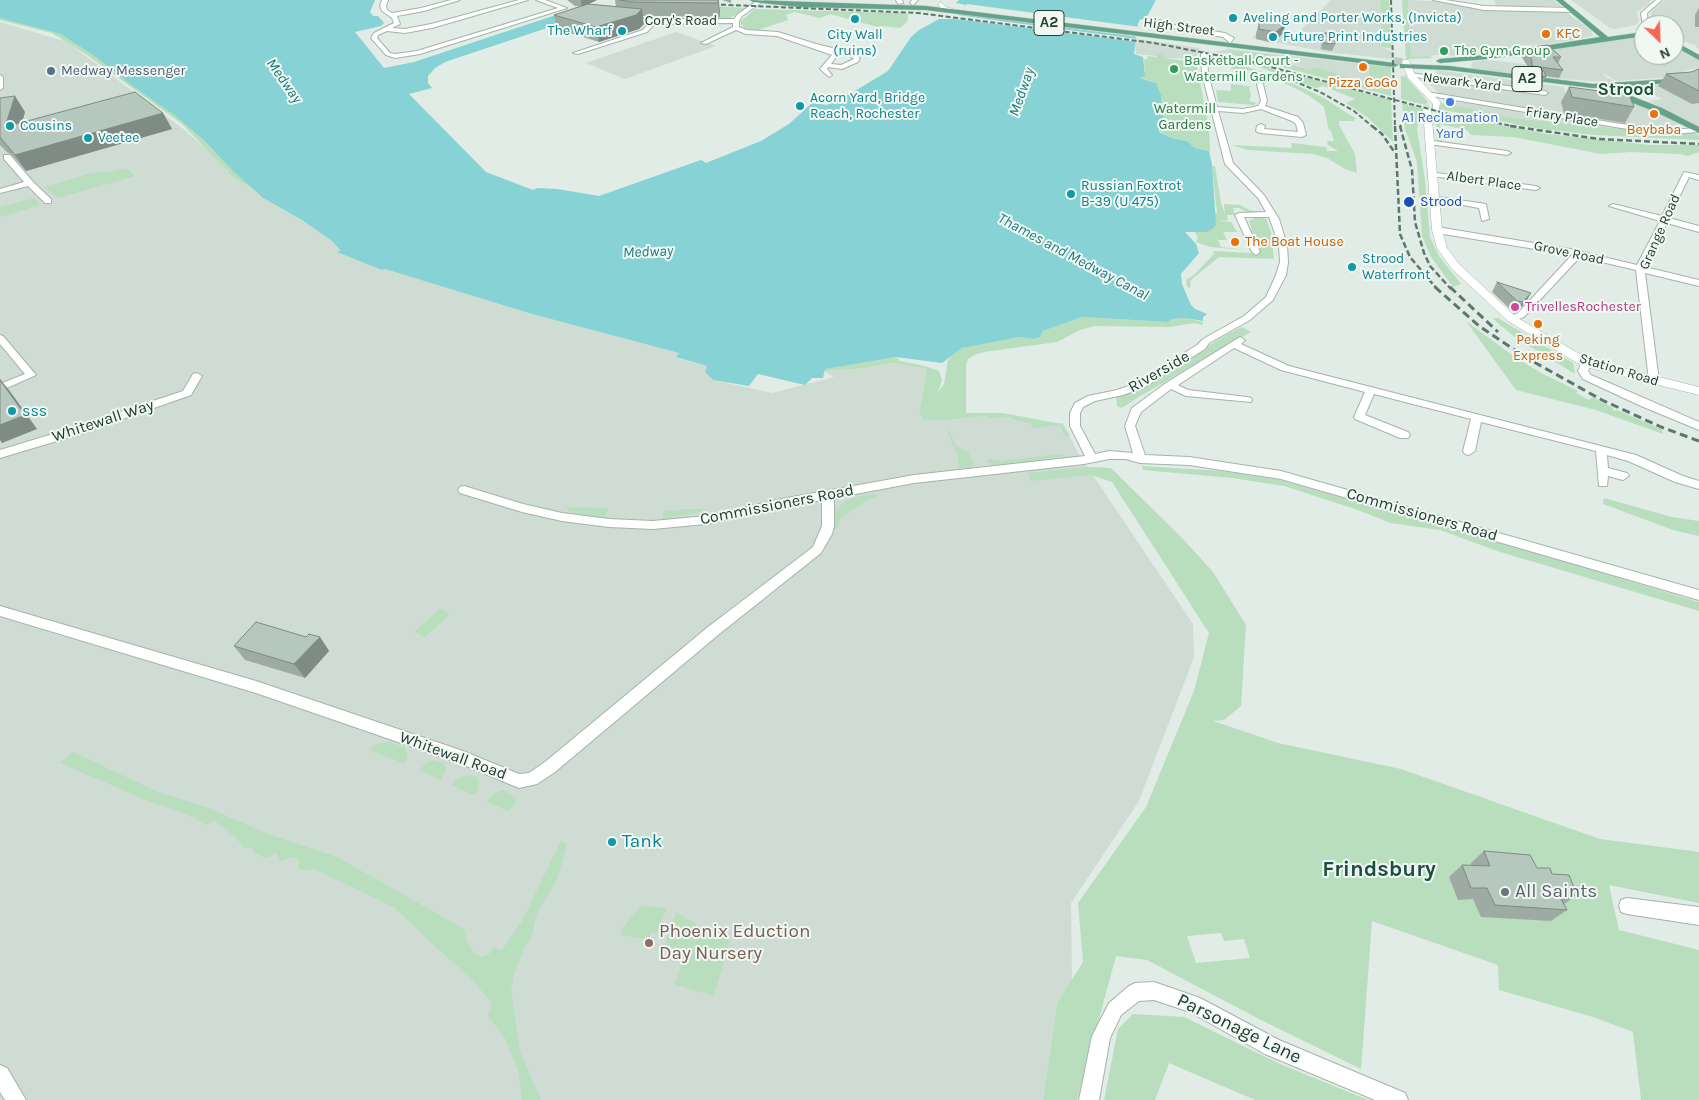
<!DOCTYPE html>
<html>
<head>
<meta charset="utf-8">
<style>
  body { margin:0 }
  #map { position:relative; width:1699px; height:1100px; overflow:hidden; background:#e0ece5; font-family:Karla,sans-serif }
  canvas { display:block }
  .north { position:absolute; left:1634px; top:15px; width:50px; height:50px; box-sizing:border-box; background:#f1f8f4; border:1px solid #9dada6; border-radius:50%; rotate:156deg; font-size:14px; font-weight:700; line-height:20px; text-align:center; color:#203d31 }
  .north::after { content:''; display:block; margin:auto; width:18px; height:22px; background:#f86553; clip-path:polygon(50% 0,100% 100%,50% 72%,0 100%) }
</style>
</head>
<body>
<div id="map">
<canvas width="1699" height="1100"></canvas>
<div class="north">N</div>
</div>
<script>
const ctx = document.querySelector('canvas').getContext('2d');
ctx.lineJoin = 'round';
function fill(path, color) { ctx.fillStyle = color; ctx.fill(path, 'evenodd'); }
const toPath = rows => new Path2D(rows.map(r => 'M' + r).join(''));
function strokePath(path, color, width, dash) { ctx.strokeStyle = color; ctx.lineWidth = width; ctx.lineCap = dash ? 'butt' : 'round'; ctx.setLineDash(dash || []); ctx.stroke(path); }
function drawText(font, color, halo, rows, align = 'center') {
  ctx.font = font + ' Karla,sans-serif'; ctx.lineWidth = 4; ctx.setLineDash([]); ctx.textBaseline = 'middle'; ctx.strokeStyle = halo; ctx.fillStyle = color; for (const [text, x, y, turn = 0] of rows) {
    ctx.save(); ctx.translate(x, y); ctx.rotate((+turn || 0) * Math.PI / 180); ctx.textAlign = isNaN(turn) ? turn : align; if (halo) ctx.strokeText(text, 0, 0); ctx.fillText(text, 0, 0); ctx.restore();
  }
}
fill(toPath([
  [1331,0,1380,0,1382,47,1392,52,1392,59,1327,52,1252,38,1261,28,1282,34,1297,34],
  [1408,0,1449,2,1476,8,1566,12,1591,30,1593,36,1550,44,1512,46,1511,48,1467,56,1435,55,1411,57],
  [1494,0,1554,0,1561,6,1497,6],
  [1571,0,1651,0,1649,4,1637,12,1639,22,1635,25,1615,29,1610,28],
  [1665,0,1699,0,1699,50,1695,45,1674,39,1674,25,1651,24,1651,12],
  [0,22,67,42,182,128,263,198,302,220,332,241,341,251,382,270,385,269,532,314,679,353,677,358,707,366,707,373,713,380,772,393,834,377,824,371,866,368,893,363,927,369,919,412,951,420,988,416,989,419,1012,417,1048,424,1063,423,1078,453,1193,624,1194,657,1139,801,1071,903,1072,980,1057,1003,1043,1100,0,1100],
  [676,32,716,46,625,79,586,63],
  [1642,36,1644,36,1644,55,1674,55,1674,46,1699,61,1699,68,1687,70,1669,77,1617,81,1603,73,1606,77,1615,81,1605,82,1534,77,1471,69,1472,62,1488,60,1524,64,1530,67,1521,55],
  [1137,39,1200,48,1197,53,1197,60,1136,54,1135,43],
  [1229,49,1371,65,1372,70,1367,83,1317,67,1311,70,1276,59,1232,51,1228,54,1215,52],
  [1436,70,1564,87,1567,99,1627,101,1651,109,1679,123,1673,127,1684,135,1514,118,1451,106,1425,79,1437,77],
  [1699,79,1699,127,1649,101,1662,99,1638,86,1684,83]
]), '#cedcd4');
fill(toPath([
  [1380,0,1389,0,1391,48,1382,47],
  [1402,0,1408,0,1411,57,1436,55,1430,56,1433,58,1406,59],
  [673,4,748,8,728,19,700,19,708,10],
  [755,9,899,13,908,14,908,18,907,22,900,28,881,26,878,27,830,14,820,18,794,12,786,15,788,20,755,31,744,28,740,22],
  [0,13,18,17,125,57,256,190,233,177,182,124,87,55,52,33,0,20],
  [1156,50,1157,53,1163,53,1164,57,1174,57,1175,55,1176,58,1162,58,1196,62,1209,128,1210,151,1195,148,1187,141,1172,138,1159,131,1164,127,1164,116,1162,99,1157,86,1154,82,1139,78,1145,75,1144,60,1148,58,1147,56,1157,57],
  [1222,50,1237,51,1296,58,1268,55,1267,57,1310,70,1317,67,1367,83,1371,65,1391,67,1391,96,1256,60,1228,54,1232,51],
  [1240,60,1391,100,1393,142,1367,117,1346,103,1355,99,1323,86,1316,88],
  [1232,65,1244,66,1281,78,1322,97,1355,118,1354,121,1339,121,1339,125,1355,154,1357,173,1345,169,1327,158,1313,154,1248,150,1232,145,1292,148,1291,143,1326,147,1327,151,1338,151,1328,145,1327,141,1334,141,1331,131,1329,130,1324,107,1310,96,1295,88,1257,71,1231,69],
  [1401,76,1406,77,1428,102,1426,105,1401,99],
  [1231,84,1255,87,1249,87,1251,96,1249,101,1257,103,1254,105,1218,102,1216,90,1231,91],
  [1402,103,1424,109,1419,116,1417,129,1425,180,1430,237,1439,256,1461,284,1453,287,1431,257,1422,236,1417,162,1405,129],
  [1441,103,1514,118,1683,135,1681,133,1691,132,1699,135,1699,140,1594,135,1535,128,1439,109],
  [1441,113,1547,134,1650,145,1699,145,1699,152,1688,156,1680,154,1631,152,1601,154,1513,137,1471,135,1467,130,1440,124,1442,141,1439,141,1437,140,1436,124,1433,123],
  [1212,166,1215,166,1221,203,1225,214,1224,204,1240,205,1249,210,1262,212,1247,212,1239,208,1233,208,1235,215,1227,215,1228,220,1219,221,1231,222,1237,232,1223,232,1227,240,1218,240,1221,247,1247,250,1210,247,1196,242,1198,237,1194,231,1214,213,1217,213],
  [126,168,135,176,58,198,45,187,91,173,111,172],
  [34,198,40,205,0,217,0,207],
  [1262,217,1266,219,1271,232,1274,259,1219,257,1191,280,1190,288,1187,287,1186,280,1194,275,1211,257,1214,253,1213,251,1251,253,1259,252,1251,233,1253,233,1249,221,1255,218],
  [1082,317,1168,322,1172,319,1185,318,1203,322,1202,325,1195,323,1169,327,1095,326,1080,330,1057,342,984,352,974,355,968,359,966,365,966,413,1003,413,1061,424,1070,435,1065,436,1060,425,1033,428,1030,423,1014,420,1011,417,989,419,987,416,951,420,924,420,919,412,927,369,893,363,866,368,824,371,824,369,896,357,900,361,925,366,939,371,942,380,938,392,944,384,948,360,958,350,968,346,1019,337,1034,339,1040,337,1043,331],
  [1492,318,1498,318,1573,363,1575,374,1516,338],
  [1466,321,1512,355,1541,373,1578,391,1576,393,1589,400,1593,397,1613,408,1613,411,1617,410,1661,429,1663,434,1596,410,1516,390],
  [1242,327,1251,332,1137,398,1122,408,1117,406,1116,397,1143,387,1224,336],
  [945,424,957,447,968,452,974,464,971,468,959,468,958,458],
  [1063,454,1064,456,995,466,988,462,988,459,1000,461],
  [1142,466,1222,471,1280,480,1553,558,1699,602,1699,611,1497,551,1440,530,1391,523,1355,509,1284,486,1232,478,1143,470],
  [1089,467,1111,468,1182,538,1213,572,1246,625,1241,706,1224,720,1213,721,1278,743,1401,769,1600,839,1699,852,1699,903,1609,885,1619,930,1699,950,1699,1100,1641,1100,1633,1032,1593,1017,1499,990,1498,965,1372,921,1361,1069,1261,1020,1147,960,1116,956,1077,1100,1043,1100,1057,1003,1083,962,1078,903,1146,807,1194,691,1209,633,1112,482,1091,475,1031,481,1027,473],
  [1221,933,1224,941,1244,939,1250,958,1196,963,1187,936],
  [877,494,877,498,869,499,840,518,837,529,833,530,835,512,845,501,859,496],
  [1604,498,1672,517,1699,521,1699,536,1673,530,1603,504],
  [568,507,608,508,605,517,591,517,568,511],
  [681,509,699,509,705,511,663,519,664,510,680,511],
  [440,609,450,614,425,637,414,632],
  [391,742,405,748,407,754,407,760,403,763,369,750,377,744],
  [73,752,158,792,209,808,268,834,337,857,464,929,467,942,475,954,482,957,489,954,494,947,502,950,522,921,561,841,567,844,557,880,537,913,531,938,525,946,514,974,511,990,520,1052,541,1100,522,1100,518,1070,505,1038,488,1016,492,1003,470,977,439,950,395,908,315,869,306,871,298,868,299,860,292,857,281,861,276,853,267,858,256,854,251,847,245,848,235,837,214,820,206,825,193,817,141,798,60,763],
  [434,760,443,763,445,766,445,772,440,780,419,770,428,762],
  [471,775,478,778,479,783,477,792,474,795,451,785,457,779],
  [503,790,516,798,515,804,508,811,486,801,495,793],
  [641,906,667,908,656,934,651,932,648,940,622,935,621,930],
  [676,912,697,925,730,941,714,996,674,984,687,952,665,945],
  [1133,1014,1184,1017,1280,1064,1368,1100,1255,1100,1169,1063,1155,1100,1104,1100,1118,1029]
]), '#b8debd');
fill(toPath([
  [0,0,375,0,370,12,373,16,378,16,384,23,381,26,355,32,384,68,414,62,565,12,583,16,445,62,435,68,428,76,428,83,432,88,409,94,486,172,533,190,537,188,557,189,599,196,701,160,706,163,761,141,789,124,812,103,827,105,855,91,888,71,911,37,919,30,939,19,955,19,966,5,956,3,959,0,1156,0,1145,20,1140,19,1138,24,1134,54,1143,57,1145,76,1139,78,1156,83,1161,95,1164,121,1164,128,1159,129,1159,132,1172,138,1187,141,1195,148,1209,151,1212,164,1216,225,1212,229,1206,232,1185,232,1196,244,1199,253,1181,274,1182,284,1191,305,1195,309,1207,314,1203,317,1203,321,1185,318,1172,319,1168,322,1082,317,1043,331,1040,337,1034,339,1019,337,962,348,942,363,896,357,825,369,823,378,812,378,805,385,758,374,749,386,713,380,705,372,707,366,676,357,679,353,532,314,385,269,382,270,337,252,341,251,332,241,302,220,263,198,232,170,205,141,177,117,134,87,96,57,61,34,0,18]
]), '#86d2d4');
fill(toPath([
  [967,4,1140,27,1138,37,959,14],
  [958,15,1008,22,1138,39,1137,42,1130,41,955,19]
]), '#e0ece5');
strokePath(toPath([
  [1394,61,1403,62]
]), '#bac9c1', 8, [8, 4]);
const street = toPath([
  [382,0,388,0,386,6,387,10,392,13,421,8,451,0,460,0,424,11,397,16,400,24,392,28,405,29,431,24,519,0,528,0,432,28,405,33,387,31,378,35,377,38,390,53,395,54,417,51,558,8,536,0,545,0,567,8,420,54,395,58,386,55,371,38,374,33,394,23,392,18,382,11,380,6,382,0],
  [758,0,765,0,742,16,739,21,739,27,747,30,778,32,816,44,853,53,860,58,858,62,842,69,828,67,827,69,832,75,829,77,820,69,832,55,777,36,746,34,736,30,706,44,701,43,733,27,733,23,655,24,647,32,578,54,573,53,643,30,649,23,628,22,626,19,734,19,738,14,758,0],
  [839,53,849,55,854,59,841,65,831,64,839,53],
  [896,0,902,0,903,3,898,4,896,0],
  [912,0,918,0,913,5,910,3,912,0],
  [1433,0,1446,0,1484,6,1571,8,1574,10,1571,12,1484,10,1433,0],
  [1656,0,1662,0,1647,13,1648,25,1643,26,1641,13,1656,0],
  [1160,20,1166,24,1225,33,1234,38,1230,43,1223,37,1162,26,1157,22,1160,20],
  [1204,52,1207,54,1208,74,1217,107,1243,109,1258,106,1261,101,1257,84,1260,82,1263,84,1267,101,1265,106,1298,117,1303,123,1306,135,1302,137,1260,133,1256,131,1257,126,1261,124,1265,126,1264,129,1298,132,1296,124,1292,121,1261,109,1243,113,1218,111,1233,163,1264,195,1279,219,1287,245,1288,262,1286,275,1273,300,1250,320,1209,343,1205,349,1145,387,1123,395,1095,401,1083,407,1080,413,1080,426,1095,454,1109,451,1133,453,1125,426,1132,408,1166,383,1240,337,1245,340,1241,344,1289,366,1636,455,1683,476,1699,481,1699,489,1675,482,1628,461,1607,455,1608,468,1627,473,1629,476,1623,480,1608,476,1607,486,1599,486,1596,451,1481,422,1475,451,1469,455,1465,454,1463,451,1471,419,1374,394,1365,415,1408,432,1410,435,1408,438,1400,438,1355,419,1354,417,1365,392,1281,370,1234,348,1178,385,1188,390,1247,397,1251,398,1252,400,1251,402,1186,396,1171,389,1141,412,1135,426,1145,455,1189,457,1281,471,1699,590,1699,600,1281,479,1189,465,1140,463,1126,459,1109,459,1084,464,914,483,834,498,834,526,832,534,821,553,718,635,555,772,537,784,519,788,459,763,256,693,0,616,0,606,256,681,463,751,519,774,529,773,545,762,708,627,813,547,822,526,822,500,706,524,653,529,609,527,562,521,522,512,460,493,458,490,460,487,464,486,523,504,562,513,609,519,653,521,706,516,787,498,914,475,1085,456,1070,426,1070,413,1075,403,1088,396,1117,390,1137,383,1197,345,1203,339,1244,316,1266,297,1276,275,1280,262,1279,245,1269,217,1244,217,1260,252,1256,255,1252,252,1235,215,1239,213,1266,212,1258,198,1225,164,1202,74,1201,54,1204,52],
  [1410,73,1545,91,1548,93,1545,95,1408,76,1407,75,1410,73],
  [0,75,3,77,3,88,0,90,0,75],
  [1427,92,1621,124,1669,130,1698,128,1699,132,1669,134,1621,128,1425,95,1424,94,1427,92],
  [1426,140,1507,151,1511,153,1507,155,1429,144,1426,144,1426,140],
  [4,155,10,155,34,183,51,199,51,203,45,203,28,186,0,193,0,189,24,182,4,159,4,155],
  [1429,172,1536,186,1540,188,1536,190,1432,176,1428,174,1429,172],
  [1684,172,1699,175,1699,180,1689,177,1669,218,1699,226,1699,232,1667,223,1645,267,1699,280,1699,286,1645,273,1659,381,1654,384,1649,381,1636,270,1580,257,1524,317,1512,322,1509,321,1509,317,1518,313,1572,255,1437,233,1433,230,1437,227,1570,249,1637,265,1660,221,1609,206,1613,204,1662,216,1684,172],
  [1431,196,1486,204,1489,219,1482,221,1479,208,1434,200,1430,198,1431,196],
  [0,335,3,336,36,375,0,391,0,384,25,374,0,344,0,335],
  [1586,360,1591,363,1588,371,1591,375,1699,422,1699,430,1641,406,1583,379,1578,371,1582,361,1586,360],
  [197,373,202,376,191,395,77,435,0,458,0,450,69,429,183,391,193,374,197,373],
  [1627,898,1699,907,1699,925,1627,914,1621,912,1619,906,1621,900,1627,898],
  [1154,982,1200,998,1279,1040,1405,1093,1408,1100,1375,1100,1265,1054,1190,1012,1154,1000,1139,1001,1121,1015,1110,1038,1099,1100,1079,1100,1092,1036,1109,1003,1129,986,1135,983,1154,982],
  [0,1065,7,1068,26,1100,5,1100,0,1092,0,1065]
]);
const secondary = toPath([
  [941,2,946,7,963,12,960,14,941,9,938,4,941,2],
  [1403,60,1409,60,1415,75,1440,102,1439,110,1433,110,1433,104,1408,78,1402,62,1403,60],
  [1427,106,1431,109,1442,230,1447,248,1459,264,1516,317,1590,360,1699,387,1699,395,1582,366,1508,321,1451,268,1437,248,1432,230,1423,109,1427,106]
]);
const primary = toPath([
  [750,0,926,6,1394,63,1398,65,1394,67,926,10,800,7,753,2,750,0],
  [1556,0,1563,0,1608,37,1644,32,1644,36,1487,59,1440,63,1436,61,1440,59,1487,55,1600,37,1556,0],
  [1674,41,1699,55,1699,60,1674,46,1674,41],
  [1400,64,1449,66,1593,84,1671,79,1699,73,1699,77,1671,83,1593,88,1449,70,1403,68,1400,68,1400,64],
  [1610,90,1616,90,1662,108,1699,127,1699,133,1656,112,1610,94,1610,90]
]);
strokePath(street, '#a3b4ab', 2);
strokePath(secondary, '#9eb8ac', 1);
strokePath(primary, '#c1c9c5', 1);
fill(street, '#fff');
fill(secondary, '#fff');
fill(primary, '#63a38a');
strokePath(toPath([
  [1391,0,1395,127],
  [706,4,918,13,1154,43,1252,62,1448,114,1518,127],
  [1279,75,1320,92,1354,111,1373,127],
  [1400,125,1401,127]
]), '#5a796c', 2, [5, 2.5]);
strokePath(toPath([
  [1372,126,1382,134,1395,153],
  [1395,126,1400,234,1410,257,1437,289],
  [1400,126,1412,170,1415,222,1424,253,1430,266,1451,289],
  [1510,126,1599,139,1699,144]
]), '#5a796c', 2.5, [6, 3]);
strokePath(toPath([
  [1435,287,1479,326,1525,357,1602,400,1661,427,1699,441],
  [1450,287,1498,332]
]), '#5a796c', 3, [8, 4.5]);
fill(toPath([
  [567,0,597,0,589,4,616,7,615,0,719,0,720,17,643,16,644,24,639,29,599,42,557,29,554,15,580,6,575,6],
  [722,0,731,0,731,3],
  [1699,8,1699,27,1695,27,1695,15],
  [1259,23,1283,33,1273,43,1256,39,1256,34],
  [1325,33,1335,44,1332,51,1321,49,1322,40],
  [1525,48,1561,57,1558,64,1563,70,1559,78,1546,76,1540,88,1528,87,1528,82,1532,74,1528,74,1528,67,1521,56],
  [1699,69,1699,103,1692,104,1658,86,1666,74,1691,72],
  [1610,82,1634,107,1625,123,1564,113,1561,102,1569,87,1605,92],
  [0,98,25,112,22,122,163,113,172,129,26,171,11,154,8,153,0,145],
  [1497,282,1531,293,1525,303,1517,311,1512,311,1492,292],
  [306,637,320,637,329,651,305,678,245,660,234,646],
  [1484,851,1552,874,1577,895,1564,904,1567,910,1551,921,1481,917,1473,899,1458,900,1449,877,1462,865,1471,865,1471,863]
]), '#9daba3');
fill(toPath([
  [581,0,597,0,582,7],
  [718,0,720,11,720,17,718,3],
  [642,9,644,24,639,29,599,42,596,27],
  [1286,23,1283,33,1273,43,1276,32],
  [15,96,25,112,16,143,5,127],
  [163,113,172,129,26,171,15,155],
  [1531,293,1525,303,1517,311,1523,302],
  [0,379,9,390,37,429,2,443,0,440],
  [320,637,329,651,305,678,294,664]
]), '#7f8b85');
const building = toPath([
  [620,0,718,0,718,3,631,2,620,0],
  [588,4,642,9,636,15,596,27,554,15,588,4],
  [1263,19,1286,23,1276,32,1259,29,1259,23,1263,19],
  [1325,33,1336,34,1335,44,1324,43,1325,33],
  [1548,45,1561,57,1553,57,1563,70,1532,66,1532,60,1525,48,1548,45],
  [1699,69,1699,91,1666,74,1691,72,1699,69],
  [1534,70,1544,71,1546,77,1534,75,1534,70],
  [1610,82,1625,84,1634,107,1572,97,1569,87,1615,93,1610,82],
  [135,92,163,113,15,155,0,137,0,98,15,96,5,127,135,92],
  [1497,282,1531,293,1523,302,1517,301,1497,282],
  [0,380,25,415,0,425,0,380],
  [256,622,306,637,309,634,320,637,294,664,234,646,256,622],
  [1484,851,1530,855,1537,868,1550,868,1552,874,1569,875,1577,895,1559,895,1567,910,1495,905,1487,888,1471,888,1462,865,1490,866,1484,851]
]);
fill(building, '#b6c7be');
strokePath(building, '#7f8b85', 1);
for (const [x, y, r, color] of [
  [1233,18,5,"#0f9aa8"],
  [855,19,5,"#0f9aa8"],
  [622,31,5,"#0f9aa8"],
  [1546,34,5,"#e8710a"],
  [1273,37,5,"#0f9aa8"],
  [1444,51,5,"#2e9e5b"],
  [1363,67,5,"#e8710a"],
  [1174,69,5,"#2e9e5b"],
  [51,71,5,"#5c6f8a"],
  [1450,102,5,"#3f7fe0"],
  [800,106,5,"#0f9aa8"],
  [1654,114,5,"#e8710a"],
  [10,126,5,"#0f9aa8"],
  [88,138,5,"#0f9aa8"],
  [1071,194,5,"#0f9aa8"],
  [1409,202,6,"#1a4fb4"],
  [1235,242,5,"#e8710a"],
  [1352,267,5,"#0f9aa8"],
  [1515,307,5,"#d1479c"],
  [1538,324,5,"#e8710a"],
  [12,411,5,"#0f9aa8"],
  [612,842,5,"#0f9aa8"],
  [1505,892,5,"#6b7280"],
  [649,943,5,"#8d6e63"]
]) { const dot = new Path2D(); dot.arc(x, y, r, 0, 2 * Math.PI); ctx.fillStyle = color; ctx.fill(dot); strokePath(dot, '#f1f8f4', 2); }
drawText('14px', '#0d838f', '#f1f8f4', [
  ["Aveling and Porter Works, (Invicta)",1243,18],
  ["The Wharf",612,31,"right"],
  ["City Wall",855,35,"center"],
  ["(ruins)",855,51,"center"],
  ["Future Print Industries",1283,37],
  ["Acorn Yard, Bridge",810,98],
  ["Reach, Rochester",810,114],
  ["Cousins",20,126],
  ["Veetee",98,138],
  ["Russian Foxtrot",1081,186],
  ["B-39 (U 475)",1081,202],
  ["Strood",1362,259],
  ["Waterfront",1362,275]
], 'left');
drawText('14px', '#203d31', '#f1f8f4', [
  ["Cory's Road",681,21],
  ["High Street",1179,27,7],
  ["Newark Yard",1462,82,7],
  ["Friary Place",1562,117,9],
  ["Albert Place",1484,181,8],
  ["Grange Road",1660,232,-66],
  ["Grove Road",1569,253,12],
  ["Station Road",1619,370,17]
]);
drawText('14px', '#c56008', '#f1f8f4', [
  ["KFC",1556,34,"left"],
  ["Pizza GoGo",1363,83],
  ["Beybaba",1654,130],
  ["The Boat House",1245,242,"left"],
  ["Peking",1538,340],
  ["Express",1538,356]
]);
drawText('14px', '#27864d', '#f1f8f4', [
  ["The Gym Group",1454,51],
  ["Basketball Court -",1184,61],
  ["Watermill Gardens",1184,77]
], 'left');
drawText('14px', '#4e5e75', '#f1f8f4', [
  ["Medway Messenger",61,71]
], 'left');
drawText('14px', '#29763c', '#f1f8f4', [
  ["Watermill",1185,109],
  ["Gardens",1185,125]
]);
drawText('14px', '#366cbe', '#f1f8f4', [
  ["A1 Reclamation",1450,118],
  ["Yard",1450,134]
]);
drawText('14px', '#164399', '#f1f8f4', [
  ["Strood",1420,202]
], 'left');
drawText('14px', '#b23c85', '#f1f8f4', [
  ["TrivellesRochester",1525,307]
], 'left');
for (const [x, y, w] of [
  [1049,23,30],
  [1527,79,30]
]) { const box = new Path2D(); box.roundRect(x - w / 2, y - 12.5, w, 25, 4); ctx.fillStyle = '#f1f8f4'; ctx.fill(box); strokePath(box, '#203d31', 1); }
drawText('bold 15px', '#203d31', null, [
  ["A2",1049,23],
  ["A2",1527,79]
]);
drawText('italic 15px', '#18787b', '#f1f8f4', [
  ["Medway",284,81,55],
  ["Medway",1022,92,-71],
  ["Medway",648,252,-2],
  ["Thames and Medway Canal",1073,257,28]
]);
drawText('16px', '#203d31', '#f1f8f4', [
  ["Riverside",1159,372,-30],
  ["Whitewall Way",103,421,-18],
  ["Commissioners Road",777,505,-11],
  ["Commissioners Road",1422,515,16],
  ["Whitewall Road",453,756,20]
]);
drawText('16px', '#0d838f', '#f1f8f4', [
  ["sss",22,411]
], 'left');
drawText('bold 18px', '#1b503c', '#f1f8f4', [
  ["Strood",1626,90]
]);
drawText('19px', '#0d838f', '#f1f8f4', [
  ["Tank",622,842]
], 'left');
drawText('19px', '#5b616d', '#f1f8f4', [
  ["All Saints",1515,892]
], 'left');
drawText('19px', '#785e54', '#f1f8f4', [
  ["Phoenix Eduction",659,932],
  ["Day Nursery",659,954]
], 'left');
drawText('19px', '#203d31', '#f1f8f4', [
  ["Parsonage Lane",1239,1029,26]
]);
drawText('bold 22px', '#1b503c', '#f1f8f4', [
  ["Frindsbury",1379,870]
]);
</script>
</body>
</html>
